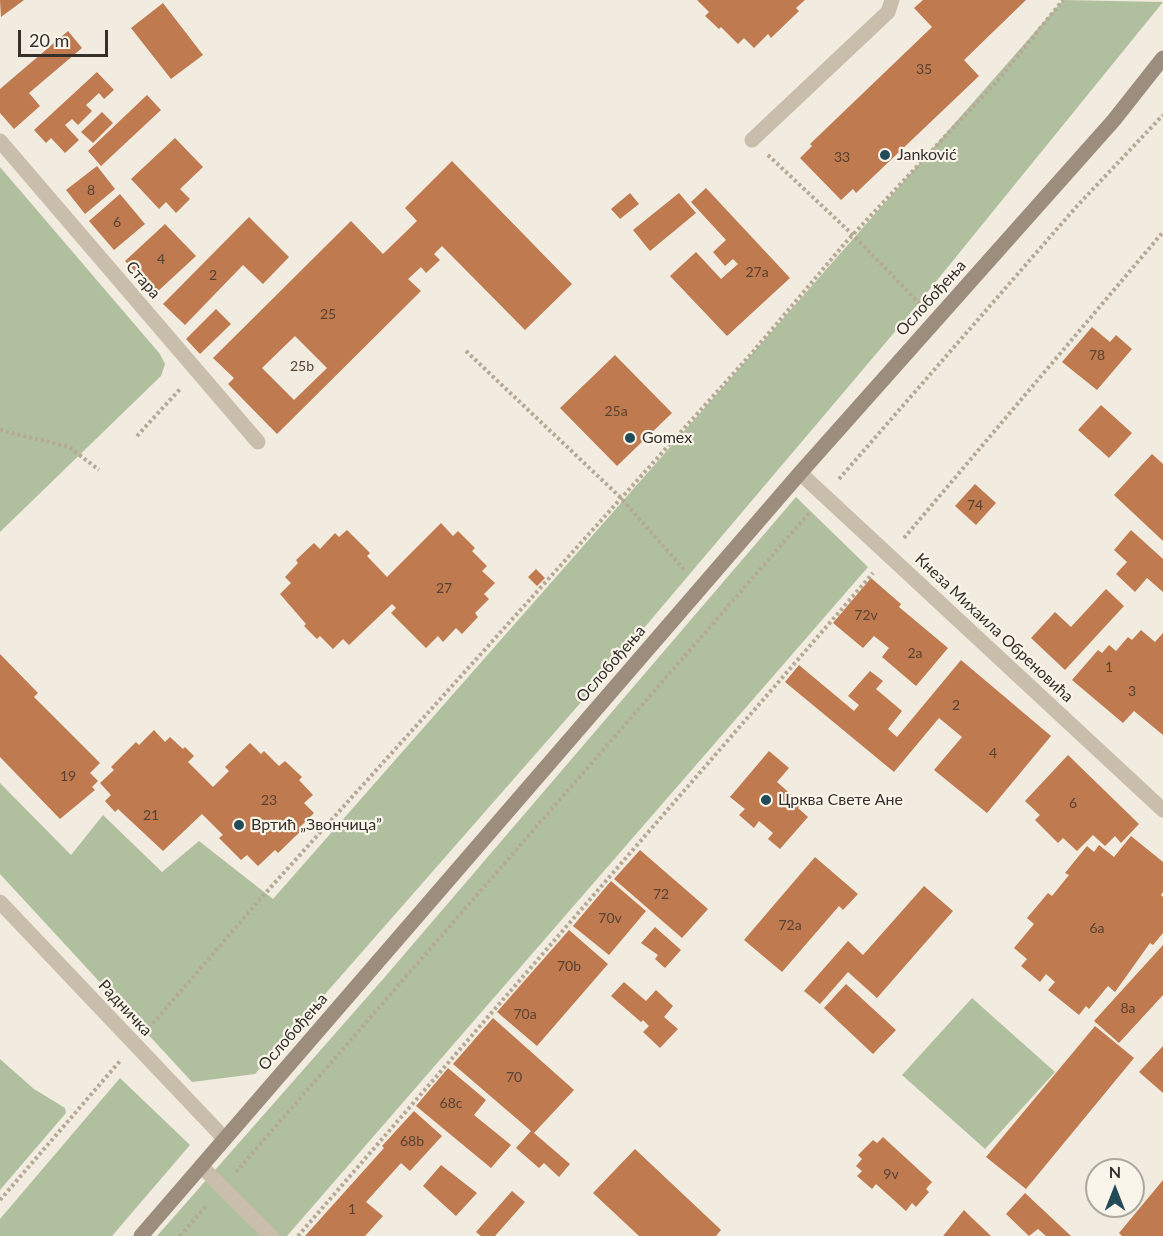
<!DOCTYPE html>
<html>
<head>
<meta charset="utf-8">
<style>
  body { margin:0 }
  #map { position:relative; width:1163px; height:1236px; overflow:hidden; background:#f2ebdf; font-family:Lato,sans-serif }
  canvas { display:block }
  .north { position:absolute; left:1085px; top:1158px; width:60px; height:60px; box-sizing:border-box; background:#f9f5eb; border:2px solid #aba69e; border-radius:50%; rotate:0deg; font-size:16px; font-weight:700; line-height:24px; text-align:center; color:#37302a }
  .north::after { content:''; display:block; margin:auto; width:21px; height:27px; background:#214c57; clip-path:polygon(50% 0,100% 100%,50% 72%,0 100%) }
  .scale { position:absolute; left:18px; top:30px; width:90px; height:27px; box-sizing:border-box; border:3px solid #37302a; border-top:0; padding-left:8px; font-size:18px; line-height:21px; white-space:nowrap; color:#37302a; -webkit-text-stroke:4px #f9f5eb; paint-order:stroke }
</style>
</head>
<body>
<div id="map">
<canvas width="1163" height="1236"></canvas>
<div class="north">N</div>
<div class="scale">20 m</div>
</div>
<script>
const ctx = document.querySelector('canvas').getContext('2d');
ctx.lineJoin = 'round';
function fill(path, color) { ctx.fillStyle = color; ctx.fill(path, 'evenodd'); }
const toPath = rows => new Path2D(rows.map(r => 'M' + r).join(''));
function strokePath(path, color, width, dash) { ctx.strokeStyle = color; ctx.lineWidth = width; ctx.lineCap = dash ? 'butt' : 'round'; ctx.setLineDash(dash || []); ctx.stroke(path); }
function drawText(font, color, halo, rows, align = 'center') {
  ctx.font = font + ' Lato,sans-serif'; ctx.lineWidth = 4.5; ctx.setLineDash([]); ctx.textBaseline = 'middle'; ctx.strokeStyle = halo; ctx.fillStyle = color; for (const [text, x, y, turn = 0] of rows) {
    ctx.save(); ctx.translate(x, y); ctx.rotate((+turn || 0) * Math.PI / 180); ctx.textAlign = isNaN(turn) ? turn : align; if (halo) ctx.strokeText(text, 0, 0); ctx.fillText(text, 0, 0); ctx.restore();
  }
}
fill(toPath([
  [1063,0,1163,2,904,321,583,700,255,1074,192,1082,0,874,0,783,71,855,103,815,162,872,199,841,273,899],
  [0,167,160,354,165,364,161,376,0,532],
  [796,497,868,567,287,1236,157,1236,384,978],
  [972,998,1055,1072,985,1149,902,1075],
  [0,1059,34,1089,65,1108,66,1113,0,1190],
  [120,1078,190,1145,112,1236,0,1236,0,1219]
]), '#b0c09f');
fill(toPath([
  [0,0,24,0,1,17],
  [697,0,805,0,796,8,799,11,771,38,768,34,754,48,744,38,738,44,721,27,719,29,705,16,709,12],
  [923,0,1026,0,964,60,979,76,856,193,853,189,841,200,800,158,812,146,810,144,932,27,914,8],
  [163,3,203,55,171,79,131,28],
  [68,31,82,48,29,93,40,106,14,129,0,113,0,89],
  [97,72,114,90,104,99,99,93,86,105,92,111,78,125,72,119,65,125,79,140,65,153,51,138,46,143,34,130],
  [147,95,161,110,101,166,88,151],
  [102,112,113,123,93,143,81,132],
  [175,138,203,167,180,189,190,199,176,213,166,202,159,209,131,179],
  [452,161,572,284,525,330,442,246,434,254,440,260,426,273,421,267,408,279,421,291,277,434,228,384,234,378,213,358,351,221,383,254,417,221,405,208],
  [295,336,327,368,294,400,262,368],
  [97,166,115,189,85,214,66,190],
  [706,188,790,278,727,336,670,276,696,252,721,279,738,264,733,259,725,266,713,252,726,240,691,202],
  [630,193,639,204,620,219,611,209],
  [679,193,696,213,650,251,633,230],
  [120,194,145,224,114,250,89,221],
  [249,217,289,257,263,284,243,265,185,325,163,304],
  [165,224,196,256,156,293,125,261],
  [216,309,231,324,200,354,186,339],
  [1092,327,1110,342,1116,335,1132,349,1097,390,1062,362],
  [615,355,672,413,617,466,560,408],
  [1101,405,1132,433,1109,458,1078,430],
  [1152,454,1163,464,1163,541,1114,495],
  [975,484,996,503,976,525,955,506],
  [441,523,453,536,458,531,475,548,472,551,487,566,482,571,495,583,484,594,489,599,475,613,478,617,462,634,456,628,443,642,438,636,426,648,391,613,396,608,392,604,349,645,343,639,333,649,320,636,317,639,304,626,306,624,280,594,291,583,285,577,298,563,296,560,314,543,320,549,335,533,339,537,347,530,370,553,367,556,387,577],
  [1131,530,1163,559,1163,592,1147,578,1135,592,1116,574,1127,562,1114,550],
  [536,569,545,578,537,586,528,577],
  [871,578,901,604,899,607,948,648,916,686,882,657,889,648,874,636,863,648,833,623],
  [1106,589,1124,606,1065,670,1031,638,1055,612,1071,627],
  [1141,630,1155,642,1163,633,1163,735,1134,711,1123,723,1072,680,1098,650,1102,653,1109,645,1116,651,1128,637,1132,640],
  [0,654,38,693,34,697,100,763,90,773,98,781,92,787,95,790,60,819,0,757],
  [961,660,1051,736,987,813,934,770,962,737,939,718,894,772,785,682,799,665,854,711,859,705,848,696,870,671,883,681,876,689,902,711,888,729,897,737],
  [154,730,165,742,170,737,183,749,185,747,194,756,188,762,213,787,229,771,225,767,250,743,261,754,264,751,279,766,285,761,302,777,299,780,313,795,304,803,314,813,301,826,303,829,278,853,275,850,258,866,247,855,241,860,219,838,223,835,202,814,163,851,118,809,115,812,105,801,111,795,100,783,114,770,111,767,136,742,139,745],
  [769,751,789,768,777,782,802,804,798,808,808,817,780,849,768,839,773,833,759,821,754,828,739,815,745,809,730,797],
  [1068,755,1139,824,1121,843,1115,836,1105,846,1093,835,1077,851,1063,838,1058,843,1035,820,1040,815,1025,801],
  [1131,836,1163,862,1163,892,1161,895,1163,897,1163,933,1153,945,1150,943,1115,992,1108,986,1089,1009,1086,1006,1079,1015,1048,990,1055,982,1046,974,1040,982,1021,966,1027,959,1014,948,1034,924,1027,918,1048,893,1052,896,1069,875,1065,873,1087,846,1094,852,1099,845,1114,857],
  [640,850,708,909,682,938,614,879],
  [815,857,858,894,843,910,839,906,782,972,744,940],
  [611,881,646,911,609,955,573,926],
  [924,886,953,911,877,998,848,972,820,1004,804,991,848,941,863,955],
  [655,927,681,950,665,968,655,959,658,955,641,943],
  [569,930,608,964,537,1046,497,1012],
  [1163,945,1163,995,1119,1043,1094,1021],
  [624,982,646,1001,656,990,673,1006,664,1017,678,1029,660,1048,643,1032,649,1026,643,1020,641,1022,611,996],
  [846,984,896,1030,873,1054,824,1008],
  [493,1018,574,1090,534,1133,570,1164,559,1177,544,1163,539,1168,516,1148,531,1131,453,1064],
  [1095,1026,1134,1058,1026,1189,986,1157],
  [1163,1046,1163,1093,1139,1072],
  [448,1068,486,1100,474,1115,511,1145,491,1168,416,1106],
  [414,1111,442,1136,410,1171,401,1163,366,1202,383,1216,365,1236,305,1236,384,1148,382,1146],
  [883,1137,932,1182,926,1189,929,1192,916,1207,912,1203,906,1211,876,1184,872,1189,857,1176,862,1171,856,1166,862,1159,858,1155,873,1140,877,1143],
  [635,1149,721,1230,716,1236,639,1236,593,1193],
  [441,1165,477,1193,456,1216,423,1186],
  [1163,1180,1163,1236,1122,1236,1119,1233],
  [512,1191,525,1202,495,1236,481,1236,476,1232],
  [1025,1193,1071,1236,1046,1236,1038,1229,1029,1236,1006,1214],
  [964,1210,971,1217,991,1236,943,1236]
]), '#bf7a4f');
strokePath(toPath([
  [768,155,853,235,921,305],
  [466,351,620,497,686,572],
  [0,430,69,447,99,470],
  [137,436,181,388],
  [839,479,1077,206,1163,115],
  [904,538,1163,232],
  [149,1028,262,897,751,354,846,242,999,79,1063,0],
  [236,1172,810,512],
  [0,1200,120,1061],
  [180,1236,207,1205],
  [298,1236,873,573]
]), '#b5a895', 4, [3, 3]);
strokePath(toPath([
  [752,140,888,12,892,0]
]), '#c9bdab', 15);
strokePath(toPath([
  [0,141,258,442],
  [800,473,1163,810],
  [0,902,224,1138],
  [201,1166,271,1236]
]), '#c9bdab', 15);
strokePath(toPath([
  [141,1236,800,473,1114,120,1163,58]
]), '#9d8d7c', 15);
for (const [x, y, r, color] of [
  [885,155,6,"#214c57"],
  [630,438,6,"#214c57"],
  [766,800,6,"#214c57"],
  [239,825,6,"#214c57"]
]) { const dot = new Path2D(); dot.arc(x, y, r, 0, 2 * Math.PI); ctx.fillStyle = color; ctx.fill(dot); strokePath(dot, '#f9f5eb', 2); }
drawText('14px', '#594233', null, [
  ["35",924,69],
  ["33",842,157],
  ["8",91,190],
  ["6",117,222],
  ["4",161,259],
  ["27a",757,272],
  ["2",213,275],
  ["25",328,314],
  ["78",1097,355],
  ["25b",302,366],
  ["25a",616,411],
  ["74",975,505],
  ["27",444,588],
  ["72v",866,615],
  ["2a",915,653],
  ["1",1109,667],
  ["3",1132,691],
  ["2",956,705],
  ["4",993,753],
  ["19",68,776],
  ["23",269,800],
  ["6",1073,803],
  ["21",151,815],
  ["72",661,894],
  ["70v",610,918],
  ["72a",790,925],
  ["6a",1097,928],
  ["70b",569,966],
  ["8a",1128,1008],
  ["70a",525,1014],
  ["70",514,1077],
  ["68c",451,1103],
  ["68b",412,1141],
  ["9v",891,1174],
  ["1",352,1209]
]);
drawText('16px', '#37302a', '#f9f5eb', [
  ["Janković",897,155],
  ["Gomex",642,438],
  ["Црква Свете Ане",778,800],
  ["Вртић „Звончица”",251,825]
], 'left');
drawText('16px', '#37302a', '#f9f5eb', [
  ["Стара",143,280,49],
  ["Ослобођења",931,298,-48],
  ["Кнеза Михаила Обреновића",994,628,43],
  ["Ослобођења",611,664,-49],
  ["Радничка",125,1008,47],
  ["Ослобођења",293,1032,-49]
]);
</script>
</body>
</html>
